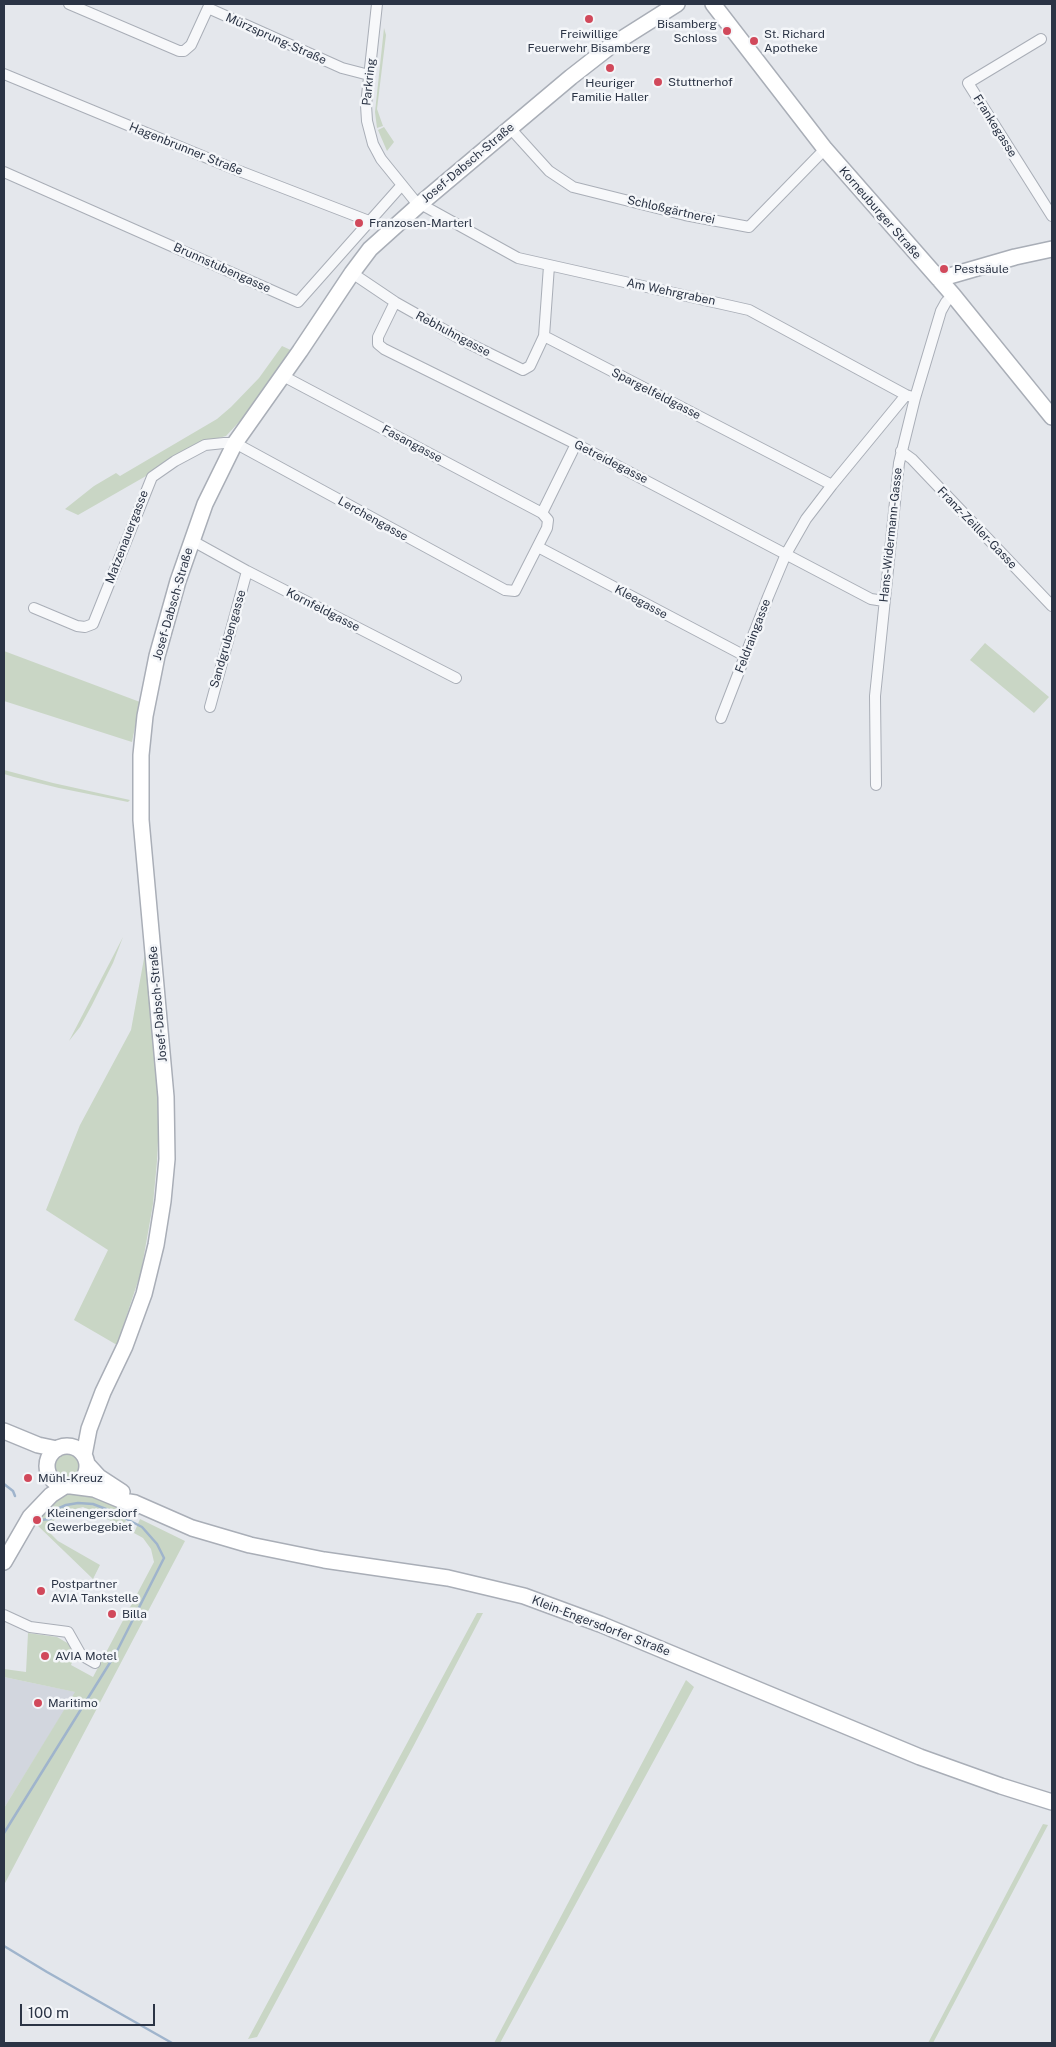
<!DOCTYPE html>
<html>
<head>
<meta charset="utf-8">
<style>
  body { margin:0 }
  #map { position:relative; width:1056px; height:2047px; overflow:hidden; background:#e4e7ec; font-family:"Public Sans",sans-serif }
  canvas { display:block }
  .frame { position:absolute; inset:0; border:5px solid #2b3445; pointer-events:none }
  .scale { position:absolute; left:20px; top:2004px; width:135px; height:22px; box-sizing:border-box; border:2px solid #2b3445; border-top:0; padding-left:6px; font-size:15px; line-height:18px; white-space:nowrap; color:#2b3445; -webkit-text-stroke:4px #f4f6f9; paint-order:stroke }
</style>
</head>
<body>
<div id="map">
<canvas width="1056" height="2047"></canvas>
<div class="frame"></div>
<div class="scale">100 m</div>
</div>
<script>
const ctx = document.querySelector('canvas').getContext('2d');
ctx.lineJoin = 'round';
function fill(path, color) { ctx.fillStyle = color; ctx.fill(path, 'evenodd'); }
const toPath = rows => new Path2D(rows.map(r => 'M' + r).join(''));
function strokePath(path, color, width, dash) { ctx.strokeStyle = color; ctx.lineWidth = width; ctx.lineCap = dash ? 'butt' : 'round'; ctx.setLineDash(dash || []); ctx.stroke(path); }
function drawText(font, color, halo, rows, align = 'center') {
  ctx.font = font + ' "Public Sans",sans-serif'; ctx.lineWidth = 5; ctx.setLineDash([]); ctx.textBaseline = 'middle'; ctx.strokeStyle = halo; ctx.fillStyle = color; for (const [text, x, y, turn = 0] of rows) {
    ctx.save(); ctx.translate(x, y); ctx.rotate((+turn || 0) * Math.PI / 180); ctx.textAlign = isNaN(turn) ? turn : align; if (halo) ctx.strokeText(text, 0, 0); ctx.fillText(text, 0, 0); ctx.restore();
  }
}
fill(toPath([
  [4,1677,76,1692,4,1808]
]), '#d2d6de');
fill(toPath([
  [384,28,386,35,377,109,383,126,377,128,375,112],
  [384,127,394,142,387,151,378,130],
  [282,346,295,352,252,408,226,436,207,441,78,515,65,509,94,486,116,473,120,476,217,419,231,407,259,378],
  [985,643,1049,697,1034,713,970,660],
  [4,651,140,702,132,742,4,701],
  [4,770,53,783,130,800,128,802,59,788,14,777,4,774],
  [123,937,113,963,92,1005,80,1027,69,1041],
  [145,953,156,1066,159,1121,157,1161,153,1204,141,1272,117,1345,74,1320,108,1250,46,1210,80,1125,131,1030],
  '52 1466a15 15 0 1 1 30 0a15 15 0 1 1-30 0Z',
  [73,1490,126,1506,130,1511,123,1527,83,1507,61,1513,46,1529,58,1541,100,1565,93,1579,36,1524,42,1510,49,1501],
  [140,1519,185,1541,4,1885,4,1808,75,1692,4,1677,4,1669,26,1672,28,1633,57,1637,69,1644,74,1657,71,1665,93,1677,154,1562,151,1549,143,1538,134,1533],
  [477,1613,483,1613,413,1747,257,2037,248,2039],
  [686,1680,694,1687,500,2043,494,2043],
  [1043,1824,1048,1825,933,2043,928,2043]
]), '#c9d6c5');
strokePath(toPath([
  [4,1484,13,1491,15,1496],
  [4,1833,116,1653,164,1558,157,1544,142,1527,111,1511,93,1504,78,1503,66,1505,57,1509,50,1519,40,1520],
  [4,1946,47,1972,172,2043]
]), '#9fb4cc', 2.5);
const street = toPath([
  [69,4,179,51,184,51,191,45,208,8],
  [377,4,366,105,367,121,373,144,381,159,415,201,518,258,749,310,906,395,915,398],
  [208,8,342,68,369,75],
  [1041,39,968,83,1052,216],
  [4,74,229,167,369,221],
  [510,128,549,171,573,187,685,215,749,227,825,149],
  [4,172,298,302,401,186],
  [352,273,395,302,466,342,523,370,530,366,544,336,549,266],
  [395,302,378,337,378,344,384,349,576,444,871,599,884,601],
  [544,336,832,485],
  [283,376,542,513],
  [901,451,912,459,1052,606],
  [191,540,247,571,456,678],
  [538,547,745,656],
  [34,608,77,626,85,627,93,624,152,477,175,461,205,445,224,443,235,443,505,590,515,591,547,528,548,520,542,513,576,444],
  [210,707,247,571],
  [721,718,768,597,786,554,806,519,832,485,906,395],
  [876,785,875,696,899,463,915,398,941,311,946,302,953,295],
  [4,1615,30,1627,68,1632,81,1655,95,1663]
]);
const secondary = toPath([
  [713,4,825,149,953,295,1052,417],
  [939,279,1015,257,1052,249],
  [4,1431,38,1445,57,1449],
  '47 1466a20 20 0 1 1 40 0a20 20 0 1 1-40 0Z',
  [84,1455,89,1429,103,1392,125,1346,144,1294,156,1245,163,1201,167,1159,166,1097,141,820,141,755,145,716,157,656,178,581,205,504,235,443,300,351,352,273,370,249,420,204,571,77,612,45,677,4],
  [88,1465,99,1477,122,1492],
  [71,1486,94,1489,123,1501,135,1503,192,1528,250,1545,324,1560,448,1578,524,1596,600,1624,920,1757,1001,1786,1052,1802],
  [4,1562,30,1517,51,1495,65,1486]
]);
strokePath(street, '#a9aeb7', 12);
strokePath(secondary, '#a9aeb7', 18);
strokePath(street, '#f7f8fa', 10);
strokePath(secondary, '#fff', 15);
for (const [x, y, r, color] of [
  [589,19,5,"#d1495b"],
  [727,31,5,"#d1495b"],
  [754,41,5,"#d1495b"],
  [610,68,5,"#d1495b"],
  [658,82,5,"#d1495b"],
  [359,223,5,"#d1495b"],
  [944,269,5,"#d1495b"],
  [28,1478,5,"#d1495b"],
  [37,1520,5,"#d1495b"],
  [41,1591,5,"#d1495b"],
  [112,1614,5,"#d1495b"],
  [45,1656,5,"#d1495b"],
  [38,1703,5,"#d1495b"]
]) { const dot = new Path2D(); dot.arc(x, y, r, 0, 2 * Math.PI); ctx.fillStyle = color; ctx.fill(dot); strokePath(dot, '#f4f6f9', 2); }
drawText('12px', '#2b3445', '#f4f6f9', [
  ["Bisamberg",717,24,"right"],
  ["Schloss",717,38,"right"],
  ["Freiwillige",589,34,"center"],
  ["Feuerwehr Bisamberg",589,48,"center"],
  ["St. Richard",764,34],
  ["Apotheke",764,48],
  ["Stuttnerhof",668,82],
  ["Heuriger",610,83,"center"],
  ["Familie Haller",610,97,"center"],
  ["Franzosen-Marterl",369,223],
  ["Pestsäule",954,269],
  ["Mühl-Kreuz",38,1478],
  ["Kleinengersdorf",47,1513],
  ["Gewerbegebiet",47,1527],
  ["Postpartner",51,1584],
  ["AVIA Tankstelle",51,1598],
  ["Billa",122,1614],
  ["AVIA Motel",55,1656],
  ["Maritimo",48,1703]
], 'left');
drawText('12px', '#2b3445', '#f4f6f9', [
  ["Mürzsprung-Straße",276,39,24],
  ["Parkring",369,82,-84],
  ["Frankegasse",995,126,58],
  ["Hagenbrunner Straße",186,149,22],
  ["Josef-Dabsch-Straße",468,163,-40],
  ["Schloßgärtnerei",671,210,13],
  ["Korneuburger Straße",880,213,49],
  ["Brunnstubengasse",222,268,24],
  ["Am Wehrgraben",671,292,12],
  ["Rebhuhngasse",453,334,28],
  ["Spargelfeldgasse",656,394,27],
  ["Fasangasse",412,444,28],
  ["Getreidegasse",611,462,27],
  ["Lerchengasse",373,519,29],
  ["Franz-Zeiller-Gasse",977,528,46],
  ["Hans-Widermann-Gasse",891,535,-84],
  ["Matzenauergasse",127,537,-69],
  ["Kleegasse",641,602,28],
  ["Josef-Dabsch-Straße",173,604,-74],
  ["Kornfeldgasse",323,610,27],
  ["Feldraingasse",753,636,-69],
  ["Sandgrubengasse",228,639,-74],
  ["Josef-Dabsch-Straße",158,1004,-95],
  ["Klein-Engersdorfer Straße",601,1626,21]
]);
</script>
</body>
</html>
